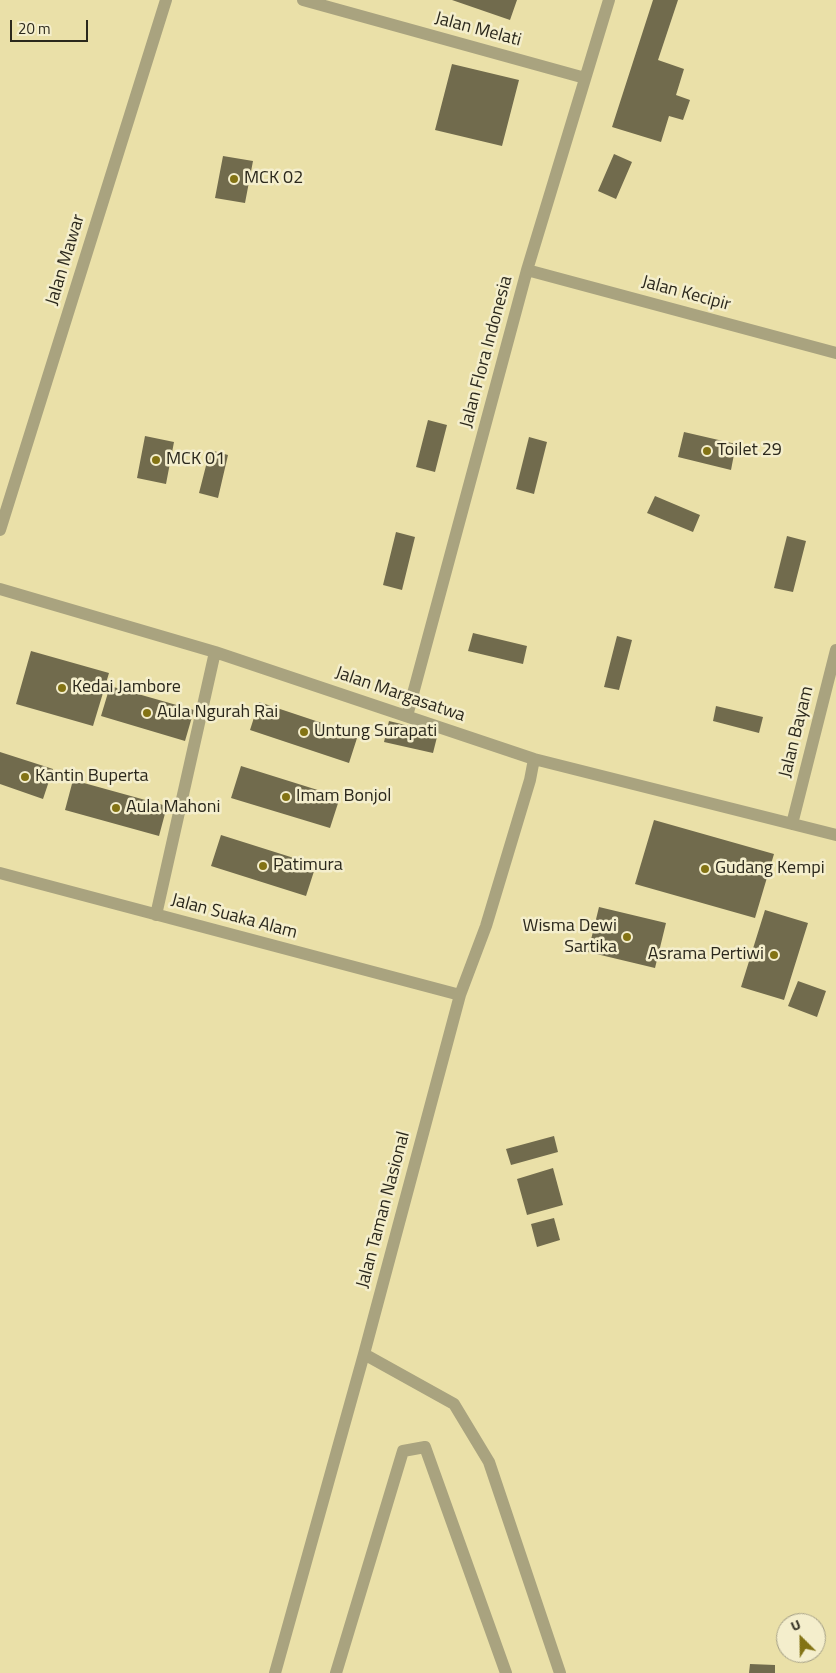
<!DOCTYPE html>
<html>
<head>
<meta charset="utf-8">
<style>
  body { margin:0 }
  #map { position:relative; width:836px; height:1673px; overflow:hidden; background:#f4eecc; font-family:"Titillium Web",sans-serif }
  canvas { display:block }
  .north { position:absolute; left:776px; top:1613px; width:50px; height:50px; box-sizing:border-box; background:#f4eecc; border:1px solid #a49f86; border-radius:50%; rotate:337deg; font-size:14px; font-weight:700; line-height:20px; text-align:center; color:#2b281c }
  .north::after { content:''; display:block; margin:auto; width:18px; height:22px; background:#837314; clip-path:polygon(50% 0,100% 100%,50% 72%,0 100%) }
  .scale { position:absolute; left:10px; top:20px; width:78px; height:22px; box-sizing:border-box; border:2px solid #2b281c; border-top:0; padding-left:6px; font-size:15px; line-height:18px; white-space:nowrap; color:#2b281c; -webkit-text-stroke:4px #f4eecc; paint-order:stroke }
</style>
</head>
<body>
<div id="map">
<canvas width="836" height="1673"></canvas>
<div class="north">U</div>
<div class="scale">20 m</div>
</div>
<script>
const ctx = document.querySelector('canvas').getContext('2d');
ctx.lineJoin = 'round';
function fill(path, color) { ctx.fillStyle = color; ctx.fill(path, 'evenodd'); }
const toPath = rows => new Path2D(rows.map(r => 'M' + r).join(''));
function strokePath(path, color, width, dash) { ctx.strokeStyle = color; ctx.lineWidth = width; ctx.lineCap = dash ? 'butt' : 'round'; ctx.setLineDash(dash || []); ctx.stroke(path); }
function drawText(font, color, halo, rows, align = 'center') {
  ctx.font = font + ' "Titillium Web",sans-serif'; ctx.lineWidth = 5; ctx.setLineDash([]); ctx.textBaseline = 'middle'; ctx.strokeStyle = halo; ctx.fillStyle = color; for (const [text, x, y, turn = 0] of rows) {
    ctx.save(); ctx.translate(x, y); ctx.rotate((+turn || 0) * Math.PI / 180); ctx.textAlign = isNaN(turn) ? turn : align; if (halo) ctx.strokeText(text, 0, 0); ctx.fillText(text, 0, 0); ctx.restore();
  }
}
fill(toPath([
  [0,0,836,0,836,1673,0,1673],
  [786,1623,816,1623,816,1653,786,1653]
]), '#eae0a8');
fill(toPath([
  [452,0,517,0,510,20],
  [653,0,678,0,658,60,684,69,676,95,690,100,683,120,669,116,661,142,612,127],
  [452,64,519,80,502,146,435,130],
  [614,154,632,162,616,199,598,191],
  [223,156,253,161,245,203,215,198],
  [428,420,447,425,435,472,416,467],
  [684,432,736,444,731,470,678,457],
  [145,436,174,442,166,484,137,478],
  [529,437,547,442,534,494,516,489],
  [210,450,228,455,218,498,199,493],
  [655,496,700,515,693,532,647,513],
  [396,532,415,537,402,590,383,585],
  [787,536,806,541,793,592,774,588],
  [473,633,527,646,523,664,468,651],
  [617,636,632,640,619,690,604,687],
  [31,651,109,673,93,726,16,704],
  [110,686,194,710,185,741,101,716],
  [259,702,358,735,349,763,250,730],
  [716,706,763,717,759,733,713,721],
  [389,721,438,733,433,753,384,742],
  [0,752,53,769,43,799,0,784],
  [241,766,340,797,330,828,231,798],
  [73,780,167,806,159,836,65,810],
  [654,820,774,854,755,918,635,884],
  [221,835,316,865,306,896,211,866],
  [599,907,666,923,655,968,588,952],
  [765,910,808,923,784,1000,741,987],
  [798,981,826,991,817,1017,788,1006],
  [554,1136,558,1152,511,1165,506,1149],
  [553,1168,563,1205,527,1215,517,1179],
  [554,1218,560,1240,537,1247,531,1224],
  [750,1664,775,1665,775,1673,749,1673]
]), '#716b4d');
strokePath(toPath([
  [303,0,585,78],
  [527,270,836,353],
  [0,530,166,0],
  [0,589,215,652,534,759,836,835],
  [407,716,527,270,609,0],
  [792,824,836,650],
  [0,873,460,995],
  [156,915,215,652],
  [364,1354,454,1404,489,1462,560,1673],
  [275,1673,364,1354,460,995,486,926,530,780,534,759],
  [336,1673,403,1451,425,1447,506,1673]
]), '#a9a37f', 12);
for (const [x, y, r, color] of [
  [234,179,5,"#837314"],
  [707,451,5,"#837314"],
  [156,460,5,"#837314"],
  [62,688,5,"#837314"],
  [147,713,5,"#837314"],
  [304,732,5,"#837314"],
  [25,777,5,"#837314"],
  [286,797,5,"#837314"],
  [116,808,5,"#837314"],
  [263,866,5,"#837314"],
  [705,869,5,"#837314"],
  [627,937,5,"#837314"],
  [774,955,5,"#837314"]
]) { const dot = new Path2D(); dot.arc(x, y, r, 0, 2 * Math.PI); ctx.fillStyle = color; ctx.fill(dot); strokePath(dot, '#f4eecc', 2); }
drawText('18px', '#2b281c', '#f4eecc', [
  ["Jalan Melati",478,30,15],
  ["Jalan Mawar",66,260,-73],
  ["Jalan Kecipir",686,294,15],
  ["Jalan Flora Indonesia",487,352,-75],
  ["Jalan Margasatwa",400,695,19],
  ["Jalan Bayam",797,732,-76],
  ["Jalan Suaka Alam",234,917,15],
  ["Jalan Taman Nasional",384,1210,-75]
]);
drawText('18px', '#2b281c', '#f4eecc', [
  ["MCK 02",244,179],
  ["Toilet 29",717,451],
  ["MCK 01",166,460],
  ["Kedai Jambore",72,688],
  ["Aula Ngurah Rai",157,713],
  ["Untung Surapati",314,732],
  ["Kantin Buperta",35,777],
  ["Imam Bonjol",296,797],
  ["Aula Mahoni",126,808],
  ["Patimura",273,866],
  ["Gudang Kempi",715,869],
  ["Wisma Dewi",617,927,"right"],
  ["Sartika",617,948,"right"],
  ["Asrama Pertiwi",764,955,"right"]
], 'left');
</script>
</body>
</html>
